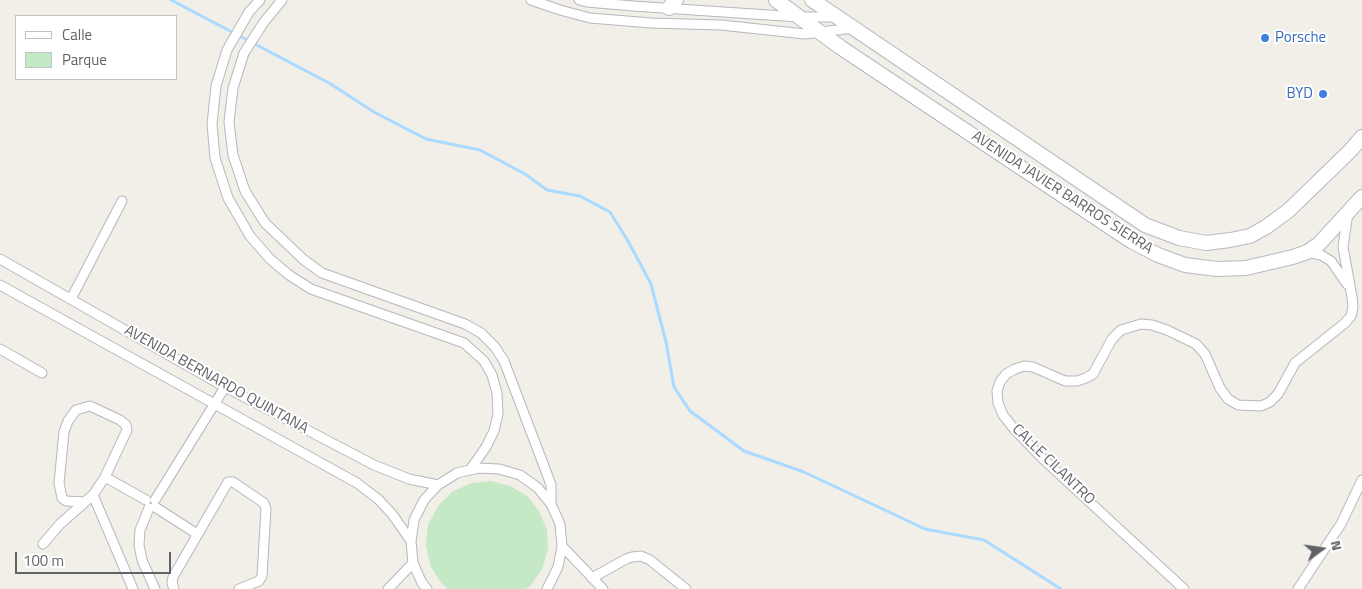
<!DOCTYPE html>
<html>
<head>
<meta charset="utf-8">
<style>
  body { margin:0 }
  #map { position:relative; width:1362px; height:589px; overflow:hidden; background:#f1efe8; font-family:"Titillium Web",sans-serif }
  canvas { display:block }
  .legend { position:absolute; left:15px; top:15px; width:162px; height:65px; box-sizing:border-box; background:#fff; border:1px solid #bfc1c3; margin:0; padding:6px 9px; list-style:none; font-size:15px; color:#5f6368 }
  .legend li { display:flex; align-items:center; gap:10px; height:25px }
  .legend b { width:25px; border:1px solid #bfc1c3 }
  .north { position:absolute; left:1297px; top:524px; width:50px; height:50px; -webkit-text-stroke:4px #fff; paint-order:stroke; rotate:76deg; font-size:14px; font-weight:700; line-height:20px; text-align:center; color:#5f6368 }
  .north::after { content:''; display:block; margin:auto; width:18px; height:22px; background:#5f6368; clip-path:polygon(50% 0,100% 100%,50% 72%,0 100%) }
  .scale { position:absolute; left:15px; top:552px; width:156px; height:22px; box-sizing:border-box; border:2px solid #5f6368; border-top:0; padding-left:6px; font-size:15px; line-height:18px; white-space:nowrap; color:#5f6368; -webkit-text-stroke:4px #fff; paint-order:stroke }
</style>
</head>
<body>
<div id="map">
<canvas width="1362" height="589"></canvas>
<ul class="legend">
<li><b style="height:6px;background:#fff"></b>Calle</li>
<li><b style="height:14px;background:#c5e8c5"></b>Parque</li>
</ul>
<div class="north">N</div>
<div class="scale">100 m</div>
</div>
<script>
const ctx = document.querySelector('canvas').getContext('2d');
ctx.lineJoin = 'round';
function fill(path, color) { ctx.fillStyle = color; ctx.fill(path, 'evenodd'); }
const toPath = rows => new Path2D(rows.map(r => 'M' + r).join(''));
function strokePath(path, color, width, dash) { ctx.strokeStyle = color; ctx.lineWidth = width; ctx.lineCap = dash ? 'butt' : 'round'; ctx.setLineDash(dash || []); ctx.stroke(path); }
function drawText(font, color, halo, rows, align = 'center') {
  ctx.font = font + ' "Titillium Web",sans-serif'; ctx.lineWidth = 4; ctx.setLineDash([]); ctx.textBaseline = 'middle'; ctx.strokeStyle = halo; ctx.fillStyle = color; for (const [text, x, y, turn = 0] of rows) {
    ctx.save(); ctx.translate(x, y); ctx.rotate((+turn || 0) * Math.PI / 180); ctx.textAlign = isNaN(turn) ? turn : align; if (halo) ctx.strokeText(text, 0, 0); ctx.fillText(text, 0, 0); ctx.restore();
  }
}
fill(toPath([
  [491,481,510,486,527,496,539,511,547,530,548,550,542,569,531,585,526,589,448,589,441,583,430,565,426,545,428,525,438,506,452,492,471,483]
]), '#c5e8c5');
strokePath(toPath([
  [171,0,329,83,374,112,426,139,480,150,525,174,547,190,580,196,610,212,628,241,651,284,666,342,674,387,690,411,744,451,804,472,925,529,984,540,1061,589]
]), '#aadaff', 3);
const street = toPath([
  [260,0,249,12,227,50,216,86,212,124,215,158,228,198,250,236,270,259,289,275,311,289,464,343,484,361,492,375,497,393,498,414,494,431,486,447,470,470],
  [282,0,264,22,244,53,233,88,229,122,233,155,245,191,265,223,304,260,322,273,465,324,481,333,495,347,504,361,547,474,551,485,551,504],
  [531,0,560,10,590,18,651,23,721,25,805,34,853,28],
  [579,0,587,2,633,6,799,17,837,17],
  [1307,252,1321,255,1331,261,1347,284],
  [0,259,225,387,374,465,409,479,438,485],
  [0,285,357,483,378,499,392,514,411,541],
  [71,299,122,201],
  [0,349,42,373],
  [105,477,146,500],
  [93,495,133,589],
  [155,500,225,387],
  [155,507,197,534],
  [149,508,140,530,139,545,142,560,155,589],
  [43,544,60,524,85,502,93,495,105,477,127,430,126,425,120,420,90,406,76,410,68,421,64,432,59,483,62,498,66,501,85,502],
  [562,546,603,589],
  [592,578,626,559,632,557,641,556,650,560,686,589],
  [174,589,172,583,173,577,228,482,233,482,264,503,266,509,262,576,259,581,239,589],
  [388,589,413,563],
  [427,589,422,583,413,563,411,541,414,520,424,500,438,485,457,473,478,468,499,469,520,475,538,488,551,504,560,524,562,546,558,567,547,589],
  [1184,589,1042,458,1015,430,1003,415,998,403,997,391,1000,382,1006,374,1015,369,1024,366,1033,367,1065,381,1077,381,1086,378,1093,374,1112,339,1121,330,1141,324,1152,325,1167,330,1196,344,1205,354,1220,388,1228,399,1238,405,1261,406,1270,402,1278,394,1295,363,1345,323,1351,316,1353,307,1352,297,1343,247,1348,213],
  [1298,589,1341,524,1362,480]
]);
const secondary = toPath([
  [776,0,840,47,1131,241,1158,255,1185,265,1217,269,1246,268,1293,257,1307,252,1319,244,1362,197],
  [812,0,1145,225,1179,238,1206,243,1230,240,1250,236,1266,227,1288,211,1350,151,1362,137],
  [669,8,676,0]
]);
strokePath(street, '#b5b8bc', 11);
strokePath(secondary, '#b6babf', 16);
strokePath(street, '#fff', 9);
strokePath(secondary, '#fff', 14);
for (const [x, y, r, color] of [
  [1265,38,5,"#3f7fe0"],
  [1323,94,5,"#3f7fe0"]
]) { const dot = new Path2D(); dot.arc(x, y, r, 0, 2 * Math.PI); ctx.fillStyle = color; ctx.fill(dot); strokePath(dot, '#fff', 2); }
drawText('15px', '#366cbe', '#fff', [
  ["Porsche",1275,38],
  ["BYD",1313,94,"right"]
], 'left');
drawText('15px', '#5f6368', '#fff', [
  ["AVENIDA JAVIER BARROS SIERRA",1062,193,33],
  ["AVENIDA BERNARDO QUINTANA",216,380,29],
  ["CALLE CILANTRO",1053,465,44]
]);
</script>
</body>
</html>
